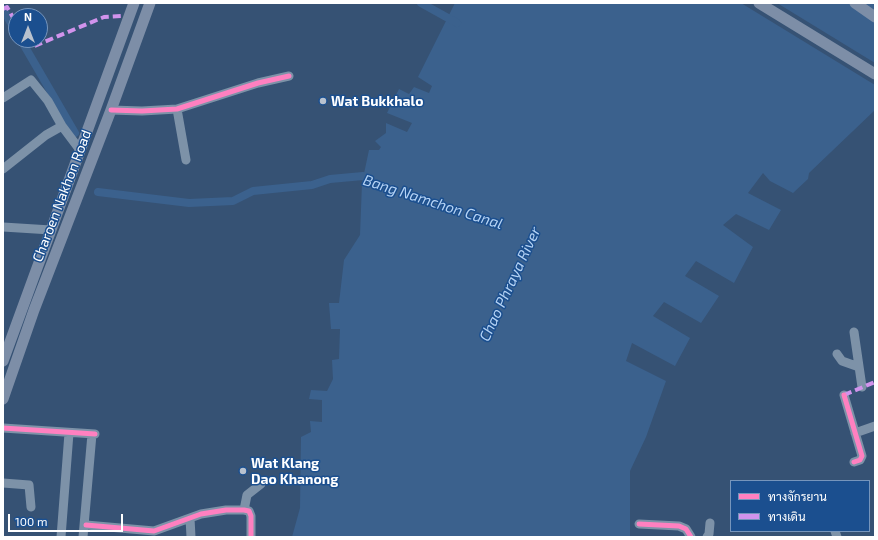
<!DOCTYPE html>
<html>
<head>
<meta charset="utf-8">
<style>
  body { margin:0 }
  #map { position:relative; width:878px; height:540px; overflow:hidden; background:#365274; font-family:"Exo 2",Sarabun,sans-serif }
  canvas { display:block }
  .frame { position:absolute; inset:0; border:4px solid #fff; pointer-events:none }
  .legend { position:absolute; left:730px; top:480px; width:140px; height:52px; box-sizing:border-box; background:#1b4f8f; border:1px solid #7695bc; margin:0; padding:5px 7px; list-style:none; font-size:12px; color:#fff }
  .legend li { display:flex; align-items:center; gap:8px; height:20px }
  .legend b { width:20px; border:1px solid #7695bc }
  .north { position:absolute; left:8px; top:8px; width:40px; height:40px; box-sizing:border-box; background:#1b4f8f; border:1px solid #7695bc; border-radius:50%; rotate:0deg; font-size:11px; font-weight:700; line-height:16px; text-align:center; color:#fff }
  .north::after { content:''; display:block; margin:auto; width:14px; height:18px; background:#b9c2ce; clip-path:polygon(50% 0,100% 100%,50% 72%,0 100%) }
  .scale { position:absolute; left:8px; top:514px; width:115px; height:18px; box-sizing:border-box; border:2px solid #fff; border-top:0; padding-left:5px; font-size:12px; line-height:14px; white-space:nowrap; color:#fff; -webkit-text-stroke:3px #1b4f8f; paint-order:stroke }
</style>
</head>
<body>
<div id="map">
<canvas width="878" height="540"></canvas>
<div class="frame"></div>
<ul class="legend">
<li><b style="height:5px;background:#ff80c0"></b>ทางจักรยาน</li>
<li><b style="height:5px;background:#d193ec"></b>ทางเดิน</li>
</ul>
<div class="north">N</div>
<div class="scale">100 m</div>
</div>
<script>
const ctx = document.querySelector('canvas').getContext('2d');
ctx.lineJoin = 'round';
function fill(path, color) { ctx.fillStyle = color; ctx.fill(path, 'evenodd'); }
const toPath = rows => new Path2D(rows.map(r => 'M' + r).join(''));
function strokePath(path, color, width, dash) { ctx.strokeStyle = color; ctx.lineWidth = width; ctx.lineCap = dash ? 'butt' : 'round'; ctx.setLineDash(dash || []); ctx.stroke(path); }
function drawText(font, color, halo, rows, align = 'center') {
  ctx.font = font + ' "Exo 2",sans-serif'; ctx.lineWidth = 3; ctx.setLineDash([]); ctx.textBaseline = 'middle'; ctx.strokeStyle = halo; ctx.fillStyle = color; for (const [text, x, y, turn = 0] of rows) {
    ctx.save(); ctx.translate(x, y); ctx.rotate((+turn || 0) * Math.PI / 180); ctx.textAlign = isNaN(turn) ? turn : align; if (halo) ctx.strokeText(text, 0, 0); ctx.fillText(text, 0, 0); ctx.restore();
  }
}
fill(toPath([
  [455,3,736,4,875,3,875,110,809,173,808,179,793,193,770,181,763,173,748,193,781,210,769,230,736,214,723,225,753,247,734,283,696,261,685,276,719,296,701,323,664,302,653,316,690,338,675,366,632,343,626,361,666,381,646,437,630,471,630,537,292,537,300,508,301,437,311,432,310,421,322,422,322,400,309,399,311,390,327,391,333,379,332,360,339,359,340,329,331,329,329,303,339,303,344,260,360,235,362,183,369,150,379,150,381,147,375,141,386,133,386,123,407,132,412,123,387,113,399,89,409,94,414,87,429,93,432,86,418,77]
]), '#3b618d');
fill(toPath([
  [741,3,777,3,875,63,875,85]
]), '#365274');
strokePath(toPath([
  [421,3,457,23],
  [3,9,16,32],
  [21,40,75,133],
  [98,192,189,203,233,201,253,191,312,185,330,179,363,176,372,179]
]), '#3b618d', 8);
strokePath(toPath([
  [3,98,31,80,48,101,62,126],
  [177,109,186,160],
  [111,110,142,111,177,109,258,83,289,76],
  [3,169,46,135,62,126,80,150],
  [3,227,51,230],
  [854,332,862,387],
  [837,354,842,361,859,367],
  [844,395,862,456,860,460,854,462],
  [3,428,95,434],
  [855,433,875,426],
  [3,483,29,485,31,507],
  [244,510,247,495,261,484],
  [190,518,191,537],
  [639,524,679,526,686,529,691,537],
  [86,525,154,531,201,514,226,510,244,510,249,511,251,516,251,537],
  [835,531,837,537],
  [61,537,69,433],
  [83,537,92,434],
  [707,537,709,534,710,523]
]), '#7d92a8', 9);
strokePath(toPath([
  [759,3,875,74],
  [855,3,875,17],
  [3,361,134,3],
  [3,399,34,310,111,110,150,3]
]), '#7d8ea7', 11);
strokePath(toPath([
  [3,9,7,7,16,23],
  [26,40,32,47,104,17,121,16],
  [844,395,875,382]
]), '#d193ec', 4, [8, 4]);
strokePath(toPath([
  [111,110,142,111,177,109,258,83,289,76],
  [844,395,862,456,860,460,854,462],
  [3,428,95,434],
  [639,524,679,526,686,529,691,537],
  [86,525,154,531,201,514,226,510,244,510,249,511,251,516,251,537]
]), '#ff80c0', 5);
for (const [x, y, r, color] of [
  [323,101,4,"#b9c2ce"],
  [243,471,4,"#b9c2ce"]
]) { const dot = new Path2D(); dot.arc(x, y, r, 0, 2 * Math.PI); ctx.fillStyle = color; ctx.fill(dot); strokePath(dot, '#1b4f8f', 1.5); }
drawText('bold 14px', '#fff', '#1b4f8f', [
  ["Wat Bukkhalo",331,101],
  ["Wat Klang",251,463],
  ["Dao Khanong",251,479]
], 'left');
drawText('14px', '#fff', '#1b4f8f', [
  ["Charoen Nakhon Road",62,196,-69]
]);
drawText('italic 15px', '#b5d3f5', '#1b4f8f', [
  ["Bang Namchon Canal",433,202,18],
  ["Chao Phraya River",510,284,-65]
]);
</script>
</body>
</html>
